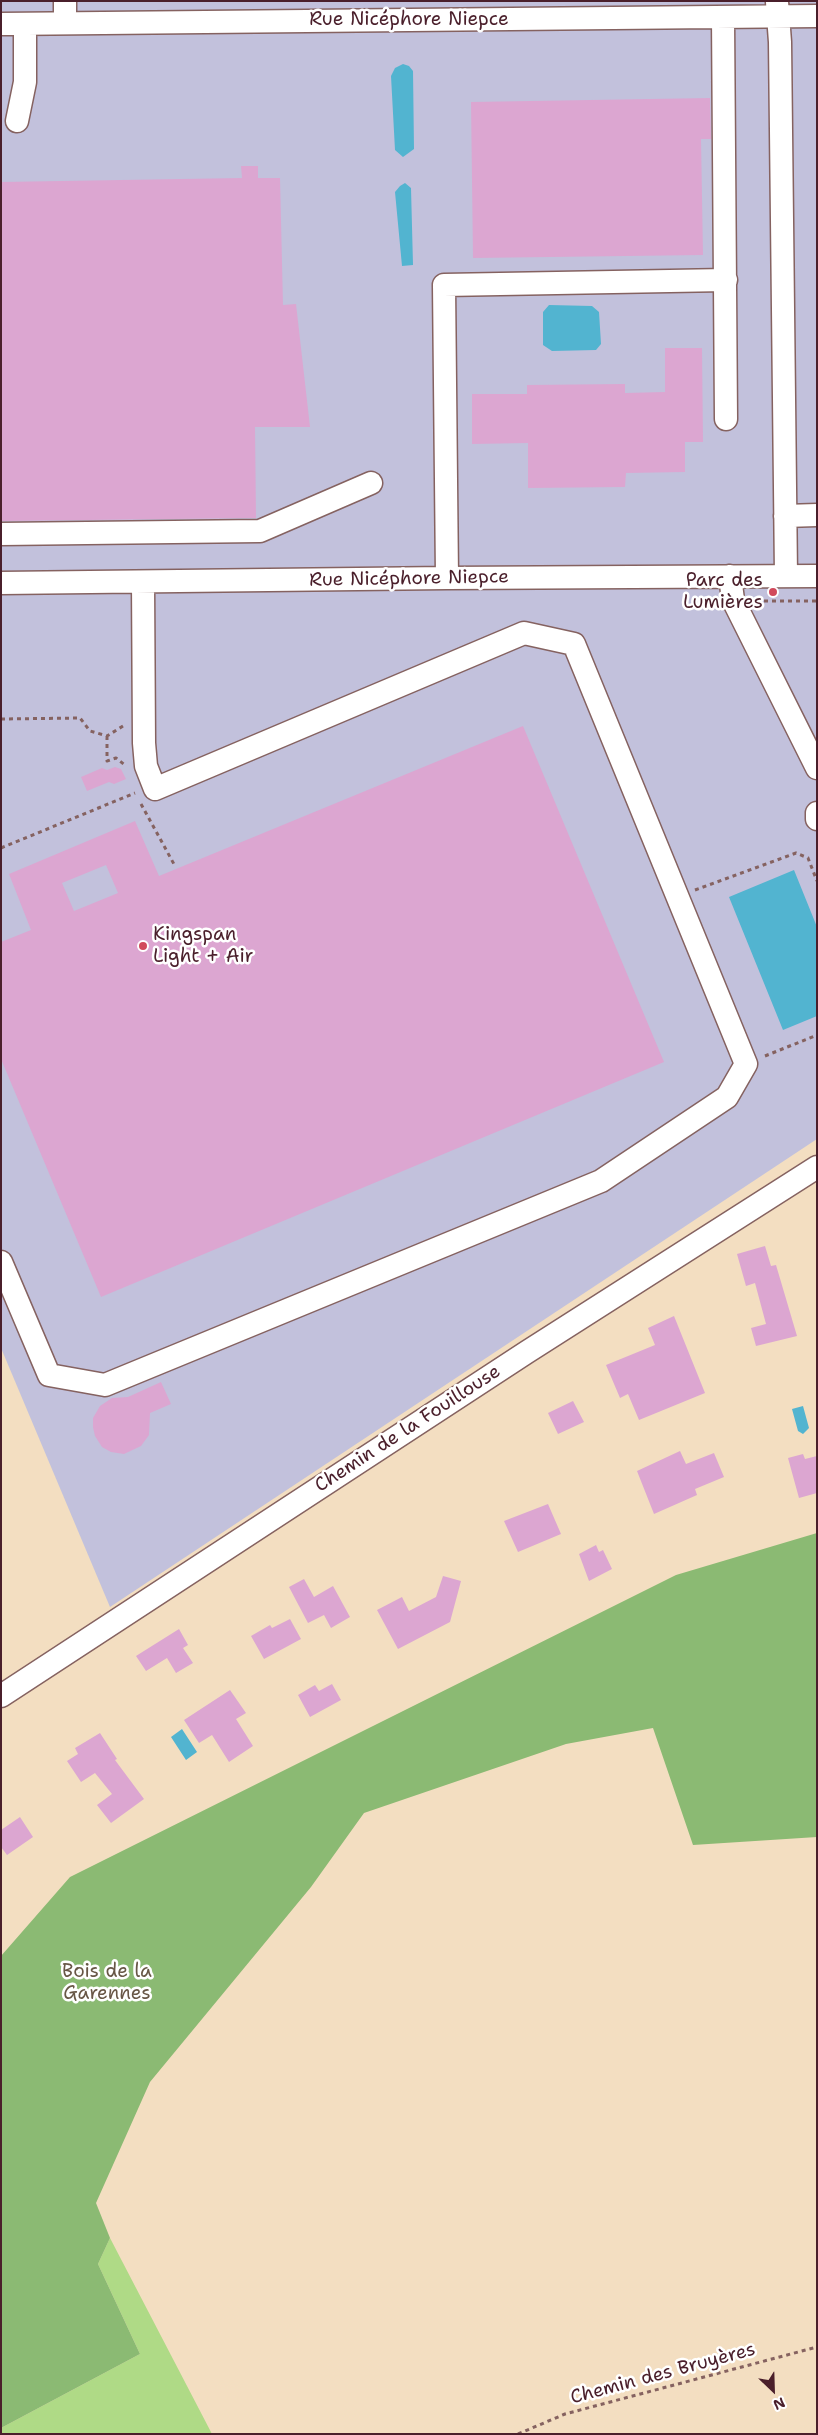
<!DOCTYPE html>
<html>
<head>
<meta charset="utf-8">
<style>
  body { margin:0 }
  #map { position:relative; width:818px; height:2435px; overflow:hidden; background:#f3dec1; font-family:"Shantell Sans",sans-serif }
  canvas { display:block }
  .frame { position:absolute; inset:0; border:2px solid #4a1f2b; pointer-events:none }
  .north { position:absolute; left:748px; top:2365px; width:50px; height:50px; -webkit-text-stroke:4px #fff; paint-order:stroke; rotate:156deg; font-size:14px; font-weight:700; line-height:20px; text-align:center; color:#4a1f2b }
  .north::after { content:''; display:block; margin:auto; width:18px; height:22px; background:#4a1f2b; clip-path:polygon(50% 0,100% 100%,50% 72%,0 100%) }
</style>
</head>
<body>
<div id="map">
<canvas width="818" height="2435"></canvas>
<div class="frame"></div>
<div class="north">N</div>
</div>
<script>
const ctx = document.querySelector('canvas').getContext('2d');
ctx.lineJoin = 'round';
function fill(path, color) { ctx.fillStyle = color; ctx.fill(path, 'evenodd'); }
const toPath = rows => new Path2D(rows.map(r => 'M' + r).join(''));
function strokePath(path, color, width, dash) { ctx.strokeStyle = color; ctx.lineWidth = width; ctx.lineCap = dash ? 'butt' : 'round'; ctx.setLineDash(dash || []); ctx.stroke(path); }
function drawText(font, color, halo, rows, align = 'center') {
  ctx.font = font + ' "Shantell Sans",sans-serif'; ctx.lineWidth = 5; ctx.setLineDash([]); ctx.textBaseline = 'middle'; ctx.strokeStyle = halo; ctx.fillStyle = color; for (const [text, x, y, turn = 0] of rows) {
    ctx.save(); ctx.translate(x, y); ctx.rotate((+turn || 0) * Math.PI / 180); ctx.textAlign = isNaN(turn) ? turn : align; if (halo) ctx.strokeText(text, 0, 0); ctx.fillText(text, 0, 0); ctx.restore();
  }
}
fill(toPath([
  [1,1,817,1,817,1139,110,1607,1,1348]
]), '#c2c1dc');
fill(toPath([
  [110,2238,212,2434,1,2434,1,2428,140,2354,98,2264]
]), '#afda86');
fill(toPath([
  [817,1533,817,1837,693,1845,653,1728,566,1744,364,1813,311,1887,150,2082,96,2203,110,2238,98,2264,140,2354,1,2428,1,1956,70,1877,676,1575]
]), '#8bba73');
fill(toPath([
  [403,64,409,66,413,71,414,149,403,157,395,150,391,76,395,68],
  [405,183,411,188,413,265,402,266,395,192,400,186],
  [549,305,592,306,599,312,601,344,596,350,552,351,543,345,543,312],
  [794,870,817,927,817,1016,783,1030,729,897],
  [803,1406,809,1428,803,1434,798,1431,792,1409],
  [182,1729,197,1752,186,1760,171,1737]
]), '#52b4d0');
fill(toPath([
  [710,98,711,139,701,139,703,255,473,258,471,102],
  [241,166,258,166,258,178,280,178,283,305,296,304,310,427,255,427,256,518,1,521,1,182,242,178],
  [665,348,702,348,703,442,685,442,685,472,626,473,625,487,528,488,528,443,472,444,472,394,527,394,527,385,625,384,625,393,665,392],
  [523,726,664,1062,101,1297,1,1059,1,942,31,930,9,874,135,821,159,876],
  [106,865,118,893,74,911,62,883],
  [115,767,121,769,126,779,114,784,109,782,87,791,81,777,102,768,107,770],
  [765,1246,771,1266,776,1265,797,1336,756,1346,751,1328,766,1324,755,1283,746,1286,737,1254],
  [674,1316,705,1393,639,1420,628,1394,620,1398,606,1365,655,1345,648,1328],
  [161,1382,171,1404,150,1413,149,1435,141,1446,124,1454,111,1452,102,1447,95,1436,93,1427,93,1418,100,1406,112,1398,128,1397],
  [573,1401,584,1422,558,1434,548,1413],
  [680,1451,686,1464,714,1453,724,1477,695,1489,697,1495,654,1514,637,1471],
  [803,1454,805,1459,817,1456,817,1493,799,1498,788,1458],
  [548,1504,561,1534,518,1552,504,1521],
  [596,1545,599,1552,603,1550,612,1569,589,1581,579,1554],
  [443,1576,461,1581,450,1622,398,1649,377,1610,402,1597,409,1611,436,1597],
  [304,1579,314,1597,333,1586,350,1617,331,1628,324,1615,308,1623,289,1587],
  [290,1619,301,1639,264,1659,251,1636,270,1625,272,1628],
  [179,1629,188,1645,183,1648,193,1663,176,1673,167,1658,146,1671,136,1656],
  [332,1684,341,1700,310,1717,298,1695,315,1685,319,1691],
  [230,1690,246,1713,236,1719,253,1746,229,1762,212,1735,199,1743,184,1720],
  [100,1733,117,1759,115,1760,144,1799,111,1823,97,1805,112,1794,95,1773,81,1782,67,1761,78,1754,75,1748],
  [20,1817,33,1837,7,1855,1,1847,1,1830]
]), '#dca6d1');
const minor = toPath([
  [777,2,780,42,786,576],
  [723,18,726,419],
  [65,23,65,1],
  [1,24,817,16],
  [17,121,25,82,25,24],
  [785,516,817,515],
  [1,534,260,531,371,483],
  [730,576,733,600,817,768],
  [447,578,444,285,726,280],
  [1,583,447,578,817,576],
  [817,813,817,819],
  [1,1262,49,1375,105,1385,601,1181,727,1097,746,1064,574,644,524,633,155,789,146,766,144,743,143,582],
  [1,1696,527,1352,817,1167]
]);
strokePath(minor, '#856260', 25);
strokePath(toPath([
  [756,601,817,601],
  [1,719,80,718,90,731,107,736,123,726],
  [107,736,107,761,116,758,126,766],
  [141,804,175,866],
  [1,848,135,793],
  [695,890,796,853,808,858,817,881],
  [765,1056,817,1035],
  [518,2434,565,2414,817,2347]
]), '#856260', 3, [4, 4]);
strokePath(minor, '#fff', 22);
for (const [x, y, r, color] of [
  [773,592,5,"#d1495b"],
  [143,946,5,"#d1495b"]
]) { const dot = new Path2D(); dot.arc(x, y, r, 0, 2 * Math.PI); ctx.fillStyle = color; ctx.fill(dot); strokePath(dot, '#fff', 2); }
drawText('19px', '#4a1f2b', '#fff', [
  ["Rue Nicéphore Niepce",409,20],
  ["Rue Nicéphore Niepce",409,579,-1],
  ["Chemin de la Fouillouse",408,1429,-33],
  ["Chemin des Bruyères",663,2374,-15]
]);
drawText('19px', '#4a1f2b', '#fff', [
  ["Parc des",763,581],
  ["Lumières",763,603],
  ["Kingspan",153,935,"left"],
  ["Light + Air",153,957,"left"]
], 'right');
drawText('19px', '#685746', '#fff', [
  ["Bois de la",107,1972],
  ["Garennes",107,1994]
]);
</script>
</body>
</html>
